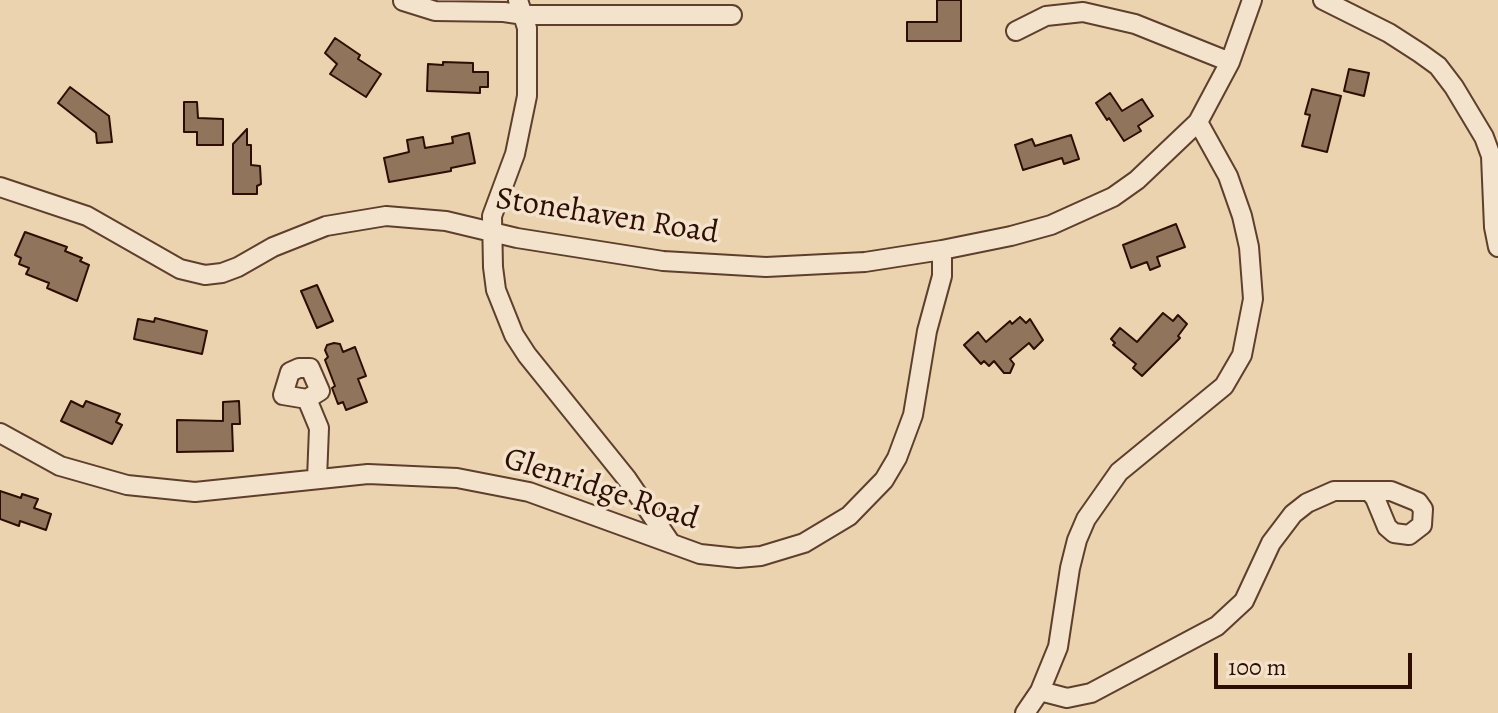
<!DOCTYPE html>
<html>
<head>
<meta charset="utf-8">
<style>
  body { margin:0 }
  #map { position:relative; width:1498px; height:713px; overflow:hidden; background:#ecd3b0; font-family:Alegreya,serif }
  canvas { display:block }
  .scale { position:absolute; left:1214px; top:653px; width:198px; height:36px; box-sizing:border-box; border:4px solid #2d0e00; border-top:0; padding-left:10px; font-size:24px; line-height:28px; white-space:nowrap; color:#2d0e00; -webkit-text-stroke:6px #f3e2cc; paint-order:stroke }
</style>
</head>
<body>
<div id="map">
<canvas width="1498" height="713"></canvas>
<div class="scale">100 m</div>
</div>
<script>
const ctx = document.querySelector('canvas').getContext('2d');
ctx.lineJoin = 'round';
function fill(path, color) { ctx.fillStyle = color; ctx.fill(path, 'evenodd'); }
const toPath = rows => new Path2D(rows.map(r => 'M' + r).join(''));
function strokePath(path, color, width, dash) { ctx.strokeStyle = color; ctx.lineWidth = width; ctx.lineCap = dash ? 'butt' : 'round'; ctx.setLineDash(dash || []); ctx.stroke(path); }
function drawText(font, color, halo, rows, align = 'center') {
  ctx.font = font + ' Alegreya,serif'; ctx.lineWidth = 7; ctx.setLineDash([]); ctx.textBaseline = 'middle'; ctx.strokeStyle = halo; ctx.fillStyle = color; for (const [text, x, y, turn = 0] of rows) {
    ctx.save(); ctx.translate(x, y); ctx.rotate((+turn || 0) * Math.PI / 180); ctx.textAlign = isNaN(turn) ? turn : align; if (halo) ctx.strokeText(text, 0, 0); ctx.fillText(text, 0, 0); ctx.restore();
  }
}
const building = toPath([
  [937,0,961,0,961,41,907,41,907,22,937,22,937,0],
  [335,38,360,55,358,59,381,74,366,97,330,74,337,64,325,53,335,38],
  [443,62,473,63,473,72,488,72,488,87,480,87,480,93,427,91,428,64,443,65,443,62],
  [1349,69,1369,73,1364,96,1344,91,1349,69],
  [70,87,109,116,112,142,97,143,96,133,58,103,70,87],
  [1312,89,1341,96,1327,152,1302,146,1310,115,1305,114,1312,89],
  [1110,93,1122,111,1142,99,1153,116,1138,126,1141,131,1124,141,1109,118,1107,120,1096,103,1110,93],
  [184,102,197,102,198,118,223,119,223,145,197,145,197,132,184,132,184,102],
  [247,129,247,145,251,145,251,165,260,166,261,184,257,186,257,194,233,194,233,144,247,129],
  [469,133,475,163,451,168,451,171,389,182,384,158,409,152,407,140,423,137,425,148,453,143,452,137,469,133],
  [1071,135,1079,159,1064,164,1062,158,1023,170,1015,145,1032,139,1035,146,1071,135],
  [1176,224,1185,247,1157,257,1160,266,1150,270,1147,262,1131,268,1123,245,1176,224],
  [25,232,67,247,65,251,82,258,80,261,89,265,77,301,47,288,49,283,26,274,29,268,19,264,21,258,15,255,25,232],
  [317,285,333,321,317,328,301,291,317,285],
  [1163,313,1173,321,1178,315,1187,324,1178,336,1180,338,1142,376,1133,368,1136,364,1113,345,1115,343,1111,339,1120,328,1137,342,1163,313],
  [1020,317,1026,323,1030,319,1043,340,1034,349,1029,343,1010,359,1014,364,1010,373,1004,373,994,361,989,366,984,361,981,364,964,345,978,332,986,342,1010,321,1012,324,1020,317],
  [155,318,207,331,202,354,134,339,138,319,154,322,155,318],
  [334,343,340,344,343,352,355,347,366,376,358,379,367,402,346,410,343,402,338,404,332,388,335,386,325,360,328,357,325,350,327,345,334,343],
  [71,401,83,407,86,401,120,414,116,422,122,425,112,444,61,421,71,401],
  [239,401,240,424,232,424,233,451,177,452,177,420,223,421,223,402,239,401],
  [0,491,21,498,22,494,38,499,34,508,51,514,46,530,20,521,19,526,0,519,0,491]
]);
fill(building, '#90745c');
strokePath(building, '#2d0e00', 2);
const minor = toPath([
  [518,0,527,28,527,96,515,154,492,216,493,267,496,290,514,335,527,355,627,479,670,542],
  [1323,0,1389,33,1420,53,1438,66,1454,87,1484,137,1491,156,1494,227,1498,247],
  [403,1,435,11,504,12,524,15,732,15],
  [1016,31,1046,16,1083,12,1135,24,1230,62],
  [0,187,87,216,180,269,205,275,222,273,238,267,273,247,326,226,386,216,446,221,517,238,663,261,766,267,865,262,942,250,1011,236,1051,225,1113,197,1137,180,1198,122,1230,62,1252,0],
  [307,399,283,395,290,372,299,368,310,368,320,391,307,399,319,428,317,479],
  [0,433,60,466,127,485,195,492,368,474,457,478,529,492,700,554,738,558,761,556,804,543,849,516,884,480,897,458,913,415,927,331,942,276,942,250],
  [1369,491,1391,491,1418,502,1423,509,1422,525,1409,535,1394,533,1387,527,1375,498,1369,491],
  [1040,691,1067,698,1091,693,1217,626,1244,601,1271,543,1293,514,1307,503,1334,491,1369,491],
  [1025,713,1040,691,1058,647,1070,568,1077,540,1086,519,1119,472,1224,386,1242,355,1253,299,1249,247,1242,216,1228,176,1198,122]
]);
strokePath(minor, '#5d3f2c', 22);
strokePath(minor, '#f3e2cc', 18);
drawText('32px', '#2d0e00', '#f3e2cc', [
  ["Stonehaven Road",607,217,9],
  ["Glenridge Road",601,490,18]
]);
</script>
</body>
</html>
